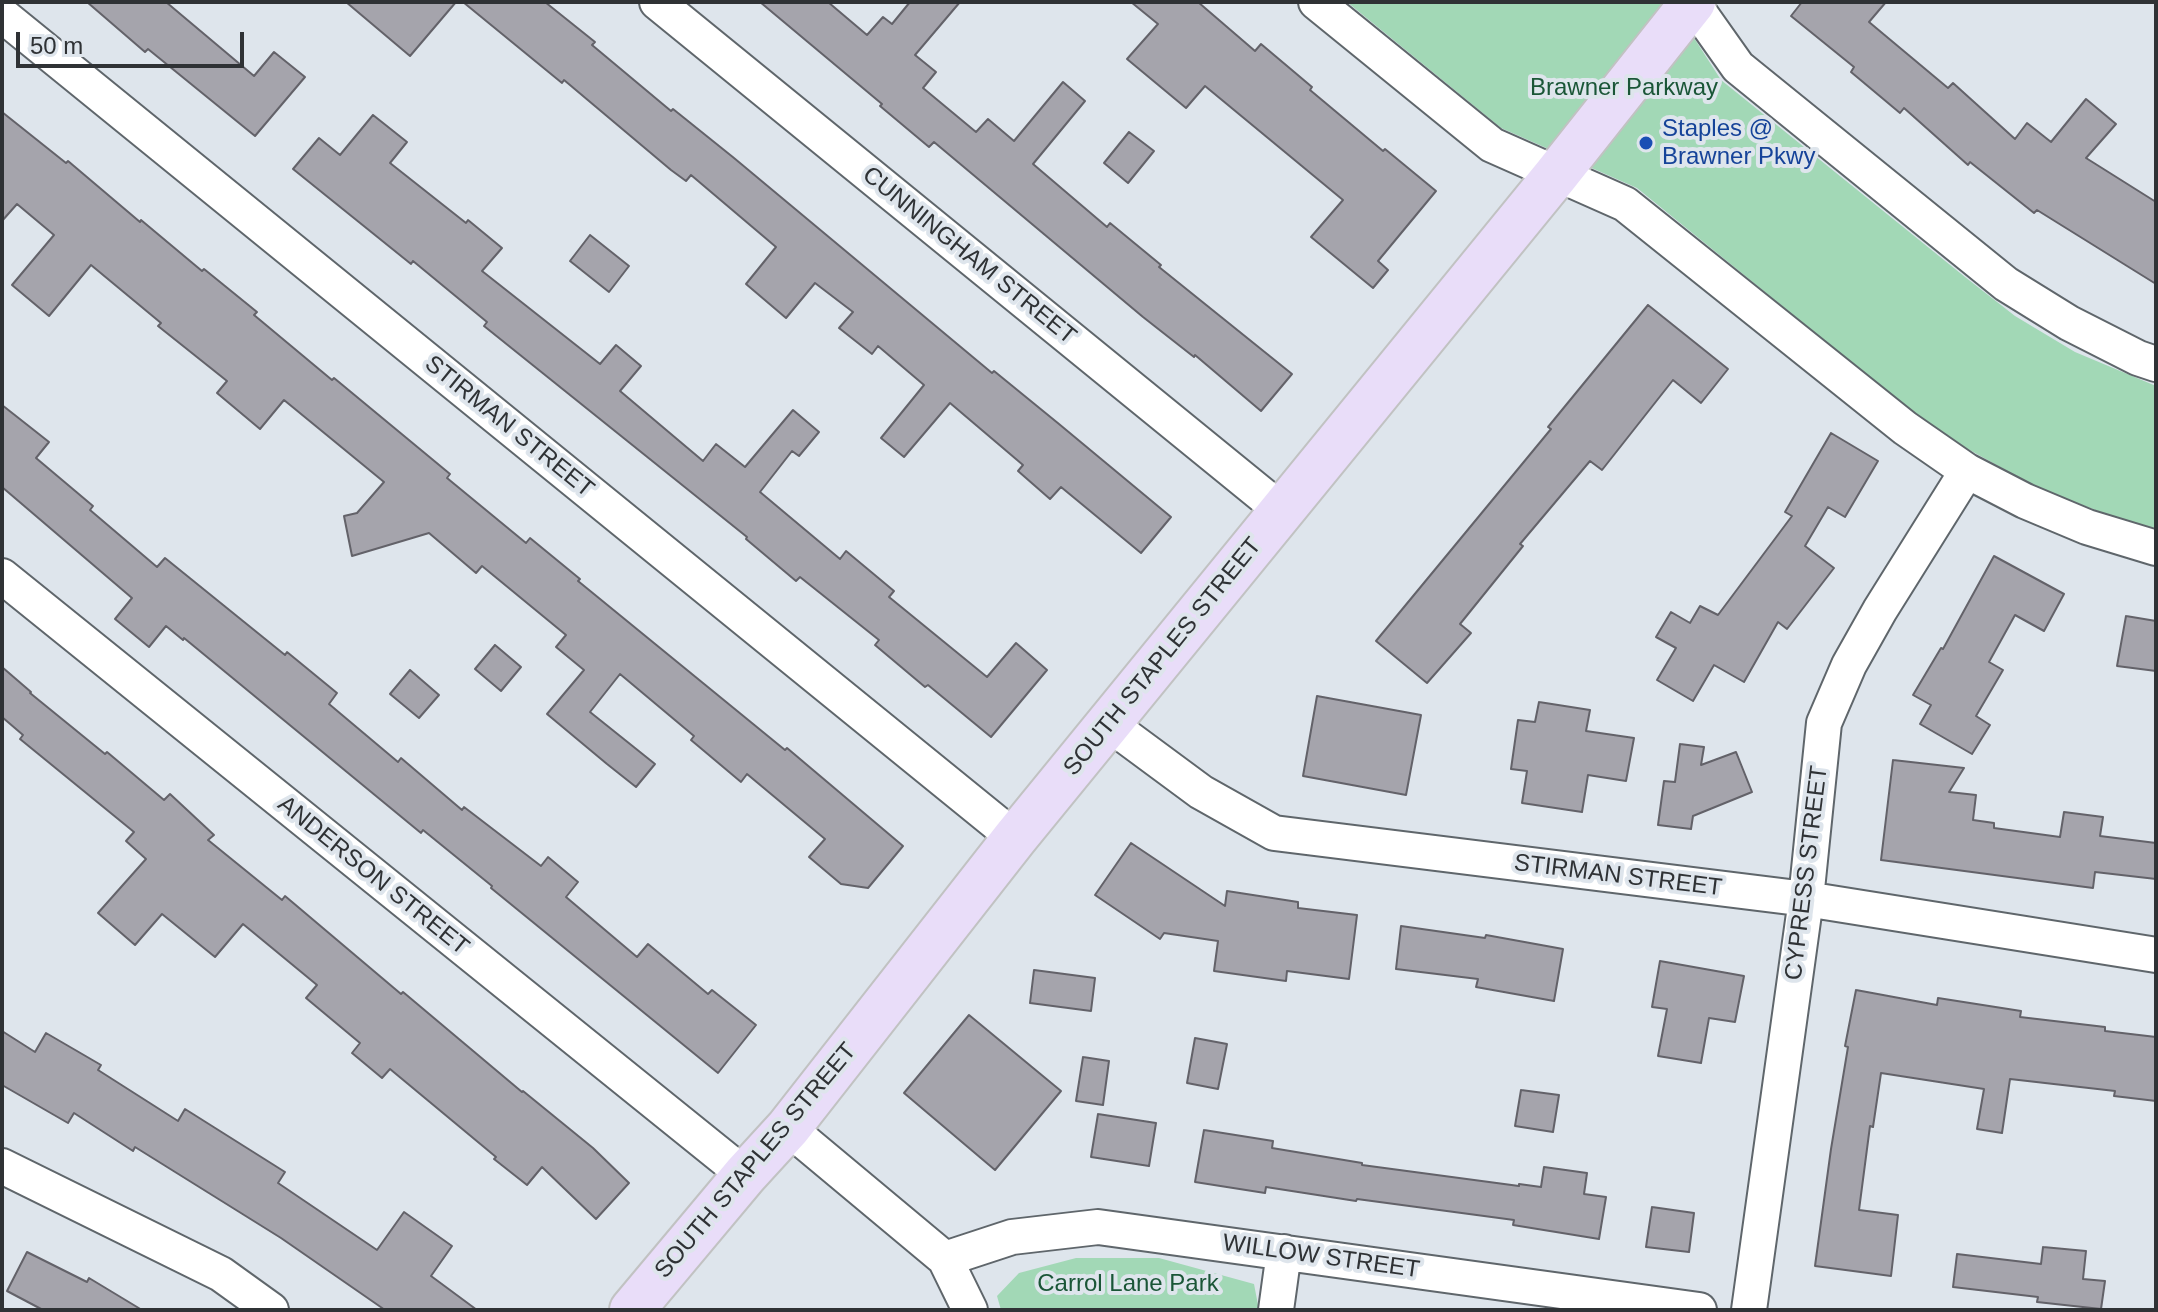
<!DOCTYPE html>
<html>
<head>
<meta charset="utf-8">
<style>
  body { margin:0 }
  #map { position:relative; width:2158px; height:1312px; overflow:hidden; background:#dee5ec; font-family:Arial,sans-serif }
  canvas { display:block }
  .frame { position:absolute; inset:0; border:4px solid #2f3235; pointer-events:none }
  .scale { position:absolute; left:16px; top:32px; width:228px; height:36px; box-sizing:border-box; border:4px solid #2f3235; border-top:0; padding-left:10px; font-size:24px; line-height:28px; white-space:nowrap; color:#2f3235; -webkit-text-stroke:6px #dee5ec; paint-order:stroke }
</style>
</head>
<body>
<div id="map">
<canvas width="2158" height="1312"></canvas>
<div class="frame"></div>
<div class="scale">50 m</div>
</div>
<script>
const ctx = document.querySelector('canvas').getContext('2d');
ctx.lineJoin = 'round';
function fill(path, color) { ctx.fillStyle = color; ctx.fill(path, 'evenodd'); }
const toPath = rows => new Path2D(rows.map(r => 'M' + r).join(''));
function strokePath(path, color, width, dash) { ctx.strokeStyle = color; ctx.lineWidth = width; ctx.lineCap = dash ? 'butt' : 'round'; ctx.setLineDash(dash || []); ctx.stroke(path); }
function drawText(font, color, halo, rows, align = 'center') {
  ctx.font = font + ' Arial,sans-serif'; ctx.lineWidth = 8; ctx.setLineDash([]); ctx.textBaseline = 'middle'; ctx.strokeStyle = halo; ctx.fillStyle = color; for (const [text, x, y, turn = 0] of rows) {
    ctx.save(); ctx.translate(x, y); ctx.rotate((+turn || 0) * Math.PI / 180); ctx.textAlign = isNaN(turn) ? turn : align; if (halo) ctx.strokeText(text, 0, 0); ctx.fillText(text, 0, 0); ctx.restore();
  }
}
fill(toPath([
  [1347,2,1671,2,1721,80,1965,277,2015,316,2075,352,2156,386,2156,530,2121,520,2036,487,1966,448,1904,405,1637,188,1501,128],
  [1076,1258,1159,1258,1254,1284,1259,1310,1001,1310,997,1296,1019,1273]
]), '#a2d8b6');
const building = toPath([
  [87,2,166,2,254,76,274,52,305,77,255,136,148,49,145,52,87,2],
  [346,2,456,2,410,56,346,2],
  [463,2,545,2,595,42,592,45,671,111,673,109,734,158,992,373,994,371,1059,424,1171,517,1141,553,1061,487,1050,499,1018,471,1023,465,950,403,904,457,881,438,924,385,878,346,872,354,839,328,853,312,815,283,786,318,746,284,776,247,691,175,686,181,671,170,564,80,562,83,463,2],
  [760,2,828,2,867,35,883,17,892,24,910,2,960,2,915,55,936,72,923,88,976,132,988,119,1014,141,1063,82,1085,101,1033,164,1107,227,1110,223,1161,265,1159,267,1292,374,1261,411,1195,355,1194,357,1143,317,934,142,929,147,880,106,882,104,760,2],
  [1131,2,1198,2,1255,51,1261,44,1312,87,1310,90,1383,151,1385,149,1436,191,1378,261,1388,270,1373,288,1311,237,1343,200,1205,86,1186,108,1127,59,1158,24,1131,2],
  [1802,2,1886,2,1869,22,1948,88,1953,83,2015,139,2027,123,2051,142,2086,99,2116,124,2086,158,2156,202,2156,284,2037,210,2034,213,1970,162,1968,165,1904,108,1900,113,1851,72,1854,67,1791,16,1802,2],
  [2,112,66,163,68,161,140,222,141,220,202,271,204,269,257,312,254,315,332,380,334,378,450,474,447,478,526,543,530,538,580,579,578,581,785,750,787,748,903,846,868,888,841,884,809,857,825,839,747,774,741,782,691,740,694,736,620,674,590,712,655,764,636,787,607,764,547,714,584,670,556,647,566,635,482,566,476,573,429,533,352,556,344,516,357,513,384,482,284,400,260,429,217,393,227,381,158,326,161,323,91,265,49,316,12,285,54,235,17,204,2,221,2,112],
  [373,115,407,142,390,163,466,223,468,220,502,248,482,271,600,364,616,345,641,366,620,391,703,461,716,444,745,467,793,410,819,432,799,456,792,451,760,492,840,559,846,551,894,591,889,597,987,677,1016,643,1047,670,991,737,928,685,925,687,875,645,879,640,800,577,796,581,746,539,747,537,484,326,487,322,413,261,411,264,293,169,319,138,340,155,373,115],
  [1129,132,1154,151,1128,183,1104,163,1129,132],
  [590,235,629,266,609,292,570,261,590,235],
  [1648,305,1728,369,1701,403,1673,380,1602,470,1590,461,1520,544,1523,546,1460,624,1471,633,1427,683,1376,641,1551,429,1548,427,1648,305],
  [2,405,49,442,36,458,93,506,90,510,157,567,165,558,285,655,287,652,337,693,329,704,398,762,401,758,462,810,464,807,541,866,548,857,578,882,566,897,637,957,648,944,708,994,712,990,756,1025,718,1073,491,888,492,886,423,830,421,833,184,638,183,640,166,626,149,647,115,619,132,598,2,487,2,405],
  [1831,433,1878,461,1845,517,1828,507,1805,546,1834,568,1787,629,1778,622,1744,682,1714,665,1693,701,1657,680,1676,648,1656,637,1671,612,1690,623,1700,606,1718,615,1792,516,1785,512,1831,433],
  [1994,556,2064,594,2044,631,2015,615,1989,662,2003,670,1976,716,1990,725,1972,754,1920,724,1931,705,1913,695,1941,648,1943,649,1994,556],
  [2126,616,2156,621,2156,671,2117,666,2126,616],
  [495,645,521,667,501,691,475,669,495,645],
  [2,667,31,692,30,693,105,754,107,752,164,800,170,794,214,835,208,840,282,900,285,896,401,994,403,992,522,1092,523,1091,593,1148,629,1183,596,1219,542,1167,527,1185,494,1159,496,1157,390,1069,382,1078,352,1053,360,1043,306,998,317,985,243,924,215,957,162,914,135,945,98,913,146,859,126,841,134,832,20,739,23,735,2,717,2,667],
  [410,670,439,695,419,718,390,694,410,670],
  [1317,696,1421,715,1406,795,1303,776,1317,696],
  [1539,702,1590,710,1586,731,1634,738,1626,781,1588,775,1582,812,1522,803,1527,771,1511,769,1518,720,1535,722,1539,702],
  [1680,744,1704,747,1701,765,1736,752,1752,792,1693,816,1691,829,1658,825,1664,781,1675,782,1680,744],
  [1893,760,1964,768,1949,792,1976,795,1973,820,1994,823,1994,828,2060,837,2064,812,2103,817,2100,836,2156,843,2156,879,2095,872,2093,888,1881,860,1893,760],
  [1131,843,1225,906,1227,891,1298,902,1298,908,1357,915,1349,979,1287,971,1286,981,1214,971,1218,941,1164,933,1160,939,1095,895,1131,843],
  [1401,926,1485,938,1486,935,1563,949,1554,1001,1476,987,1478,979,1396,969,1401,926],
  [1660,961,1744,976,1735,1022,1709,1018,1701,1063,1658,1056,1667,1009,1652,1007,1660,961],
  [1034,970,1095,978,1091,1011,1030,1003,1034,970],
  [1856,990,1937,1005,1938,998,2021,1011,2020,1017,2105,1027,2105,1031,2156,1037,2156,1101,2114,1096,2115,1091,2010,1079,2002,1133,1977,1129,1984,1089,1881,1073,1873,1127,1870,1126,1859,1210,1898,1215,1891,1276,1815,1266,1831,1149,1848,1047,1845,1046,1856,990],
  [969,1015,1061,1091,995,1170,904,1093,969,1015],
  [2,1031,35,1052,46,1033,101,1065,98,1070,178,1121,185,1109,285,1172,278,1183,377,1250,404,1212,452,1246,431,1276,477,1310,385,1310,281,1238,135,1147,133,1151,74,1113,68,1123,2,1085,2,1031],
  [1195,1038,1227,1044,1218,1089,1187,1083,1195,1038],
  [1083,1057,1109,1061,1103,1105,1076,1101,1083,1057],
  [1521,1090,1559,1095,1553,1132,1515,1126,1521,1090],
  [1098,1114,1156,1123,1149,1166,1091,1157,1098,1114],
  [1204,1130,1273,1141,1272,1148,1362,1163,1362,1165,1519,1186,1519,1184,1541,1187,1544,1167,1587,1173,1584,1194,1606,1197,1599,1239,1513,1225,1514,1220,1357,1199,1356,1201,1266,1187,1265,1193,1195,1182,1204,1130],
  [1652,1207,1694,1213,1689,1252,1646,1247,1652,1207],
  [2043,1247,2086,1251,2083,1279,2105,1281,2101,1309,2037,1302,2038,1297,1953,1287,1957,1254,2041,1264,2043,1247],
  [27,1252,87,1282,89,1278,142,1310,43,1310,7,1291,27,1252]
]);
fill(building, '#a5a4ac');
strokePath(building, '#636269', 2);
const minor = toPath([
  [657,2,1282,511],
  [1316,2,1492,145,1625,204,1905,428,1967,471,2025,501,2087,527,2156,548],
  [1692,2,1738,67,2006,284,2069,323,2138,358,2156,364],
  [2,15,1015,838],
  [2,576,745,1175],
  [1109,724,1201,792,1274,833,1806,899,2156,955],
  [788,1128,945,1259,970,1310],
  [2,1166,221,1274,271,1310],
  [945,1259,1012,1237,1098,1227,1699,1310],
  [1276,1310,1284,1252],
  [1749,1310,1806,899,1824,723,1849,665,1880,610,1967,471]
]);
const major = toPath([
  [632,1310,745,1175,788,1128,1015,838,1556,175,1693,2]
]);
strokePath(minor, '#5f666b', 38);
strokePath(major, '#c1c2c2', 48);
strokePath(minor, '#fff', 34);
strokePath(major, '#e9ddf9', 44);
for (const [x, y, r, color] of [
  [1646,143,8,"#1a4fb4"]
]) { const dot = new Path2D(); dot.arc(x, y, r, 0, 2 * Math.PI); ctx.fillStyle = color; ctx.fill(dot); strokePath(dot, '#dee5ec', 3); }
drawText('24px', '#1a5637', '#dee5ec', [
  ["Brawner Parkway",1624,88],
  ["Carrol Lane Park",1128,1284]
]);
drawText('24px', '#164399', '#dee5ec', [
  ["Staples @",1662,129],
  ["Brawner Pkwy",1662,157]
], 'left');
drawText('24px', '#2f3235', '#dee5ec', [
  ["CUNNINGHAM STREET",969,256,39],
  ["STIRMAN STREET",509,427,39],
  ["SOUTH STAPLES STREET",1163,657,-51],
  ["CYPRESS STREET",1807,873,-83],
  ["ANDERSON STREET",373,876,39],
  ["STIRMAN STREET",1618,876,7],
  ["SOUTH STAPLES STREET",756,1161,-50],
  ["WILLOW STREET",1321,1257,8]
]);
</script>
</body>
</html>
